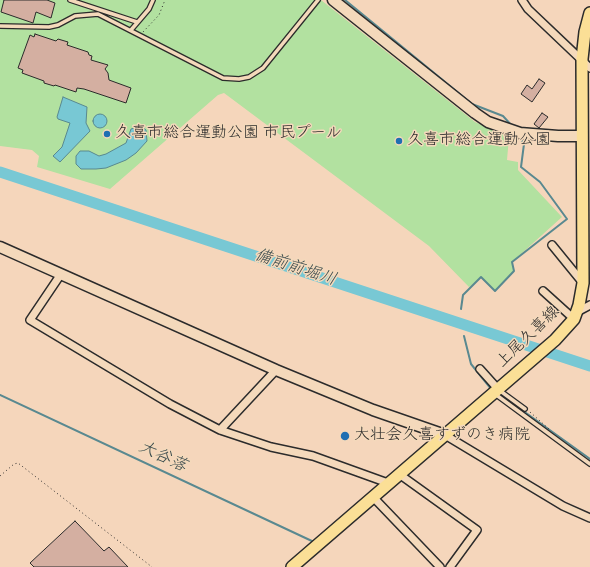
<!DOCTYPE html>
<html>
<head>
<meta charset="utf-8">
<style>
  body { margin:0 }
  canvas { display:block; background:#f5d6bb }
</style>
</head>
<body>
<canvas width="590" height="567"></canvas>
<script>
const ctx = document.querySelector('canvas').getContext('2d');
ctx.lineJoin = 'round';
function fill(path, color) { ctx.fillStyle = color; ctx.fill(path, 'evenodd'); }
const toPath = rows => new Path2D(rows.map(r => 'M' + r).join(''));
function strokePath(path, color, width, dash) { ctx.strokeStyle = color; ctx.lineWidth = width; ctx.lineCap = dash ? 'butt' : 'round'; ctx.setLineDash(dash || []); ctx.stroke(path); }
function drawText(font, color, halo, rows, align = 'center') {
  ctx.font = font + ' "Indie Flower","Klee One",sans-serif'; ctx.lineWidth = 3; ctx.setLineDash([]); ctx.textBaseline = 'middle'; ctx.strokeStyle = halo; ctx.fillStyle = color; for (const [text, x, y, turn = 0] of rows) {
    ctx.save(); ctx.translate(x, y); ctx.rotate((+turn || 0) * Math.PI / 180); ctx.textAlign = isNaN(turn) ? turn : align; if (halo) ctx.strokeText(text, 0, 0); ctx.fillText(text, 0, 0); ctx.restore();
  }
}
fill(toPath([
  [0,0,321,0,475,122,509,137,507,160,518,162,518,170,562,217,512,262,514,271,495,291,481,278,469,287,429,246,224,93,218,95,110,189,37,167,39,156,32,150,0,146]
]), '#b2e1a0');
const water = toPath([
  [63,97,87,107,86,123,90,131,60,162,53,156,62,147,70,123,58,119,57,117,63,97],
  '93 121a7 7 0 1 1 14 0a7 7 0 1 1-14 0Z',
  [141,126,146,130,147,141,136,153,126,160,106,168,96,169,81,169,76,164,76,156,80,151,89,151,99,156,106,154,126,143,131,129,141,126]
]);
fill(water, '#78c8d4');
strokePath(water, '#598990', 1);
strokePath(toPath([
  [345,0,472,104,503,116,513,127],
  [461,309,463,295,481,277,495,291,514,271,512,262,567,219,540,182,521,167,524,144,519,136],
  [464,336,471,364,492,390],
  [0,395,314,542],
  [501,395,590,459]
]), '#598990', 2);
strokePath(toPath([
  [0,172,590,366]
]), '#78c8d4', 11);
const building = toPath([
  [4,0,47,0,55,3,51,18,36,12,33,23,1,12,4,0],
  [35,34,56,41,58,39,68,42,67,45,88,52,89,55,92,56,91,60,108,65,105,69,108,73,109,80,131,88,126,103,84,89,77,88,76,92,55,85,54,86,44,83,44,81,22,73,23,70,18,68,30,35,34,37,35,34],
  [539,79,545,83,532,102,521,94,527,85,532,89,539,79],
  [542,113,548,117,539,128,534,124,542,113],
  [75,521,104,551,109,547,128,567,34,567,30,563,75,521]
]);
fill(building, '#d4afa1');
strokePath(building, '#2b2b2b', 1);
const lane = toPath([
  [70,0,137,22],
  [0,26,49,27,58,25,75,16,98,14,223,78,239,79,249,77,263,68,318,0],
  [131,30,149,9,153,0],
  [499,390,525,409],
  [495,394,590,464]
]);
const street = toPath([
  [522,0,528,9,590,68],
  [552,245,583,283],
  [61,274,30,320,170,404,220,430,271,447,313,456,388,483],
  [543,291,574,319],
  [577,312,590,305],
  [480,369,498,389],
  [220,430,276,370],
  [445,435,563,506,590,518],
  [399,474,477,530,450,567],
  [373,497,440,567]
]);
const secondary = toPath([
  [333,0,475,113,488,122,520,133,558,136,582,136],
  [0,247,276,370,373,410,445,435]
]);
const primary = toPath([
  [292,567,555,340,574,319,579,305,583,283,582,59,585,32,590,13]
]);
strokePath(lane, '#2b2b2b', 6);
strokePath(street, '#2b2b2b', 10);
strokePath(secondary, '#2b2b2b', 13);
strokePath(primary, '#2b2b2b', 14);
strokePath(toPath([
  [143,32,159,15,165,0],
  [530,412,549,429],
  [0,476,14,464,18,463,152,567]
]), '#2b2b2b', 1, [1, 3]);
strokePath(lane, '#f4d9bb', 3.5);
strokePath(street, '#f4d9bb', 7);
strokePath(secondary, '#f4d9bb', 10);
strokePath(primary, '#fbdf96', 11);
for (const [x, y, r, color] of [
  [107,134,4,"#1f6fb2"],
  [399,141,4,"#1f6fb2"],
  [345,436,5,"#1f6fb2"]
]) { const dot = new Path2D(); dot.arc(x, y, r, 0, 2 * Math.PI); ctx.fillStyle = color; ctx.fill(dot); strokePath(dot, '#f4d9bb', 1.5); }
drawText('16px', '#2b2b2b', '#f4d9bb', [
  ["久喜市総合運動公園 市民プール",115,134],
  ["久喜市総合運動公園",407,141],
  ["大壮会久喜すずのき病院",354,436]
], 'left');
drawText('16px', '#2b2b2b', '#f4d9bb', [
  ["上尾久喜線",529,338,-44]
]);
drawText('italic 17px', '#3a4a4d', '#f4d9bb', [
  ["備前前堀川",295,269,18],
  ["大谷落",162,458,25]
]);
</script>
</body>
</html>
